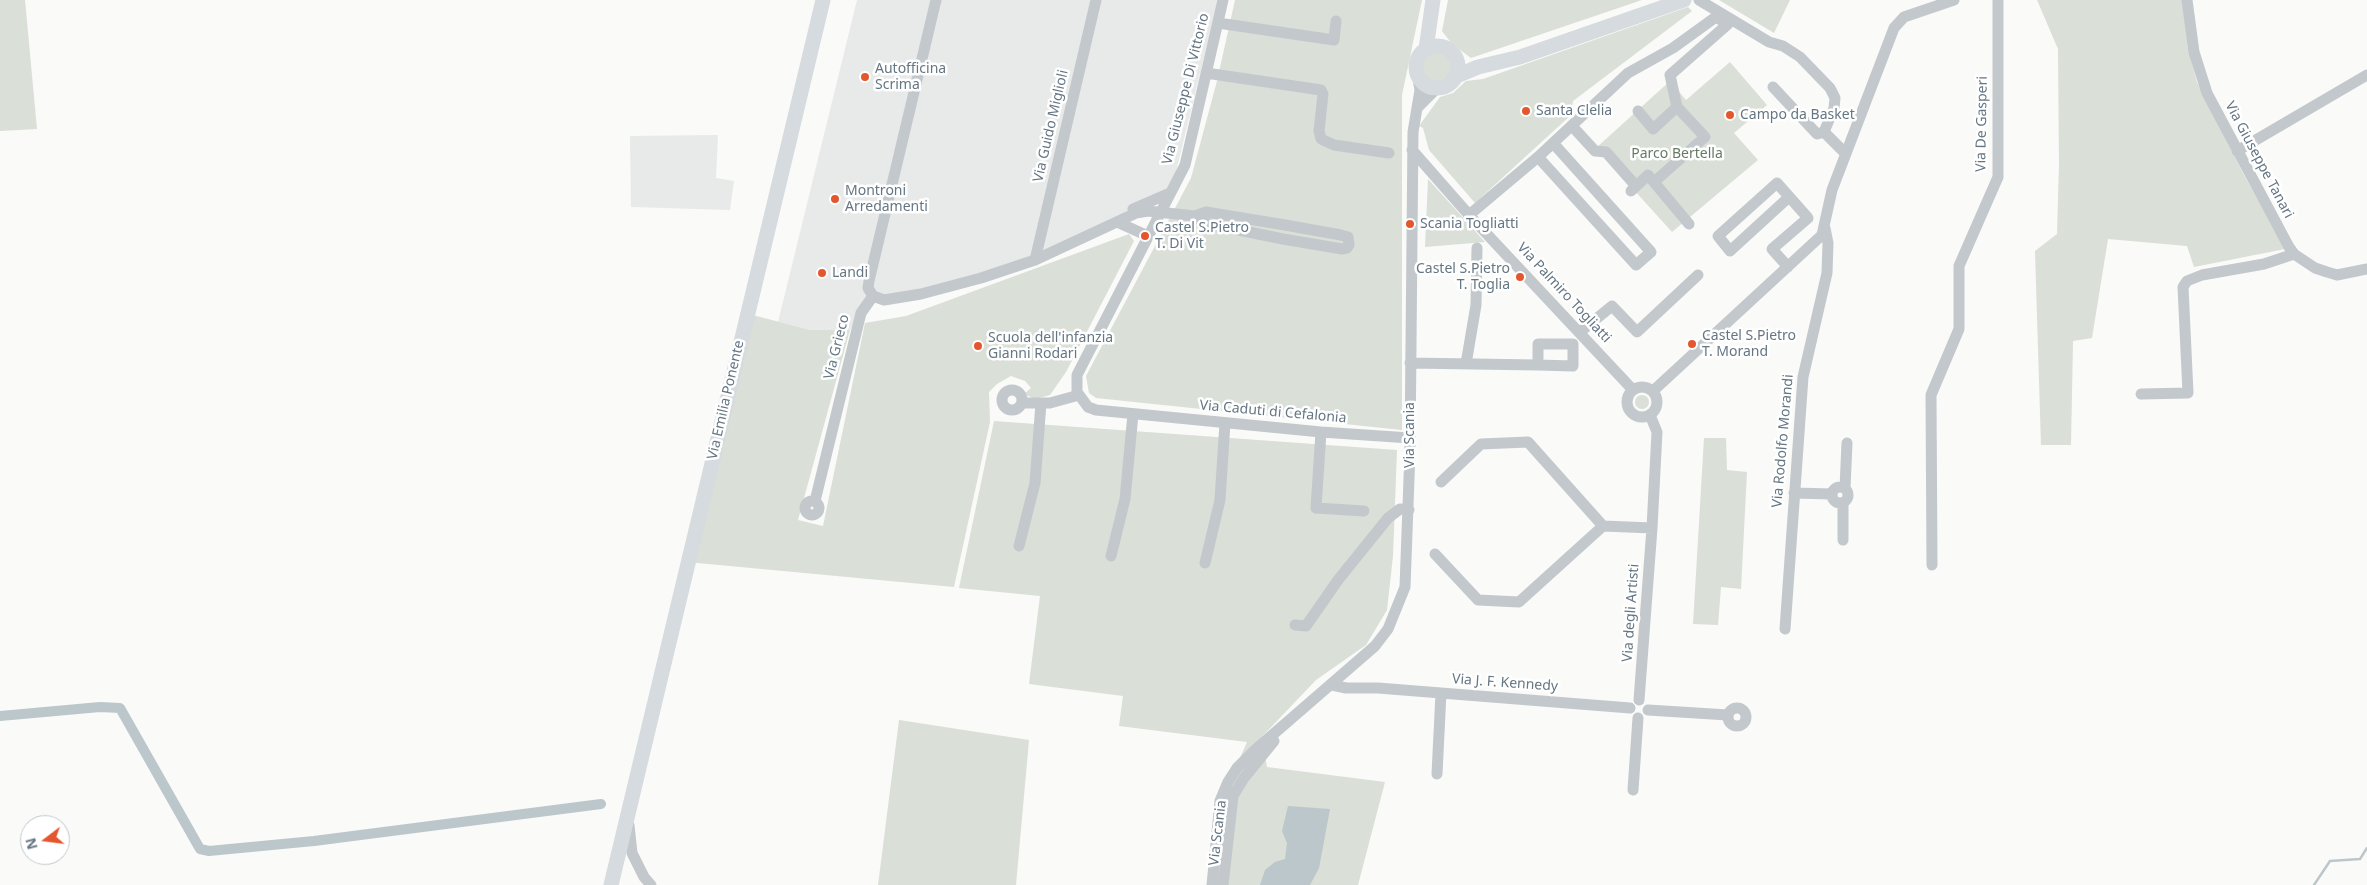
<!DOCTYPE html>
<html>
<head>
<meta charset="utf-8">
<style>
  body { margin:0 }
  #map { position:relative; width:2367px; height:885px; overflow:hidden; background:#fafaf8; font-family:"Noto Sans",sans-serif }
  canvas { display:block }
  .north { position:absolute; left:20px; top:815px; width:50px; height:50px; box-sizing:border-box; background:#fff; border:1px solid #c1c8cd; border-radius:50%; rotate:255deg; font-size:14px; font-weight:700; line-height:20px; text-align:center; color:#657683 }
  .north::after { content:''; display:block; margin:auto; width:18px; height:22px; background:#e4572e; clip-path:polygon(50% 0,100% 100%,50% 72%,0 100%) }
</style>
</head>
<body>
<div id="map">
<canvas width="2367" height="885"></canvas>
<div class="north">N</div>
</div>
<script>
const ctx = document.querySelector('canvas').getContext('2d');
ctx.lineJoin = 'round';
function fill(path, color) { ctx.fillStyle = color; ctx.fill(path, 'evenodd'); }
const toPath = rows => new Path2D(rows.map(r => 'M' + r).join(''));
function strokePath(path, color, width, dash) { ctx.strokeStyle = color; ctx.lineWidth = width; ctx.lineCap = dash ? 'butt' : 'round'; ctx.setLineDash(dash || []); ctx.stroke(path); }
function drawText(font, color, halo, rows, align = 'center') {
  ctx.font = font + ' "Noto Sans",sans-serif'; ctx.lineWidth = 5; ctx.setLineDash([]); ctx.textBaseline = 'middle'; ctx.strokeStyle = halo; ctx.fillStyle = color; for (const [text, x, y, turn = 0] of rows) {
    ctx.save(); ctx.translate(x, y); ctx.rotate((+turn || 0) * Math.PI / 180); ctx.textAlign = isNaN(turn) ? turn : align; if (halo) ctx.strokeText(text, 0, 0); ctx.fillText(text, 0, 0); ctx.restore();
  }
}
fill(toPath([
  [857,0,1218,0,1172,188,1046,254,967,282,897,295,873,296,850,330,810,330,778,322],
  [718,135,716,178,734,181,730,210,631,207,630,136]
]), '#e8e9e9');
fill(toPath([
  [0,0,25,0,37,129,0,131],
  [1235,0,1422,0,1402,95,1402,430,1096,398,1089,393,1086,376,1191,178,1217,81],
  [1448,0,1642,0,1471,58,1452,44,1442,31],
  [1719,0,1790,0,1774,33],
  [2037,0,2183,0,2188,48,2197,82,2243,173,2285,249,2194,267,2187,246,2108,239,2092,338,2073,341,2071,445,2041,445,2035,251,2057,234,2059,165,2058,49],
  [1688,7,1692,11,1573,101,1571,115,1475,203,1429,150,1423,128,1419,126,1440,97,1453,93,1466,81,1483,79],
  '1421 68a16 16 0 1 1 32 0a16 16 0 1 1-32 0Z',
  [1730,62,1767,105,1734,133,1758,160,1672,232,1596,148,1670,81,1686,100],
  [1428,179,1485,242,1425,247],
  [1129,234,1134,241,1066,372,1050,395,1035,399,1024,394,1031,388,1025,381,1011,376,997,384,989,392,990,422,954,587,687,562,745,313,810,330,850,330,798,520,823,526,865,323,906,316],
  '1635 402a7 7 0 1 1 14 0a7 7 0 1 1-14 0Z',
  [994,421,1397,450,1393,556,1387,610,1366,645,1316,680,1256,743,1263,744,1267,767,1385,782,1358,885,1215,885,1224,794,1247,742,1119,726,1123,696,1029,684,1040,596,959,588],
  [1704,438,1726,438,1727,470,1747,472,1741,589,1721,587,1718,625,1693,624],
  [899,720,1029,740,1016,885,878,885]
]), '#dadfd7');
fill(toPath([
  [1288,806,1330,809,1319,868,1310,885,1260,885,1265,870,1275,862,1285,859,1287,843,1282,831]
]), '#bbc7cb');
strokePath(toPath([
  [2314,885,2330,861,2360,859,2367,848]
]), '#bbc7cb', 2.5);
strokePath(toPath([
  [0,716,100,707,120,708,200,849,209,851,314,841,601,804]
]), '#bbc7cb', 10);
strokePath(toPath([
  [1223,0,1185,165,1077,375,1077,392,1088,407,1096,410,1321,432,1410,438],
  [1699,0,1769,42,1783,46,1800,57,1830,88,1835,98,1834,108,1824,132,1845,153],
  [2187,0,2194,52,2207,93,2289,247,2294,254,2315,268,2327,272,2337,275,2367,269],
  [1218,23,1334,40,1336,21],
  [1206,73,1321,90,1323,94,1319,131,1321,139,1334,145,1389,153],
  [1773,87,1817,134,1824,132],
  [1418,107,1436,89],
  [1677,107,1670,75,1728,24,1719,19],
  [1638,111,1653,129,1677,107,1705,137,1654,182],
  [1572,126,1595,151,1606,152,1636,186],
  [1412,150,1469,215,1633,390],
  [2237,151,2367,75],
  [1538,157,1636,265,1651,252,1553,143],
  [1631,191,1648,175,1689,224],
  [1133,209,1170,193],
  [1469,215,1538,157,1628,73,1673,48,1720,14],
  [1117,222,1148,236],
  [1035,260,1096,0],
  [1788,267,1772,249,1808,218,1777,183,1718,236,1730,251,1789,197],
  [873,296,884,300,921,294,981,278,1035,260,1136,213,1148,211,1195,216,1206,212,1285,225,1341,235,1348,237,1349,245,1347,248,1342,249,1283,239,1204,223,1195,216],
  [1580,332,1612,306,1637,332,1698,275],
  [1410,363,1538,365,1573,366,1573,344,1538,344,1538,365],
  [1466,364,1476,305,1477,248],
  '1627 402a15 15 0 1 1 30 0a15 15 0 1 1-30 0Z',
  '1002 400a10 10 0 1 1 20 0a10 10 0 1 1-20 0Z',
  [1653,391,1822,235,1832,190,1894,28,1904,17,1954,0],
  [2141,394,2188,393,2183,287,2187,281,2202,275,2264,264,2294,254],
  [1022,403,1050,403,1079,395],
  [1321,432,1316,508,1364,511],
  [1441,482,1481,444,1528,442,1603,526,1652,528,1657,432,1650,415],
  '1832 495a8 8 0 1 1 16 0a8 8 0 1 1-16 0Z',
  [1845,488,1847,443],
  [1794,493,1832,494],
  '805 508a7 7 0 1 1 14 0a7 7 0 1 1-14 0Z',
  [815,501,861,313,873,296,868,288,869,281,936,0],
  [1843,503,1843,540],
  [1019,546,1035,483,1041,403],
  [1435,554,1478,600,1519,602,1603,526],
  [1111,556,1125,499,1133,414],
  [1205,563,1220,500,1225,423],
  [1932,565,1931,395,1959,329,1959,266,1998,177,1998,0],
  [1295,625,1306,626,1338,580,1388,518,1400,509,1409,510],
  [1785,629,1803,377,1827,273,1828,243,1825,228],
  [1332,685,1346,688,1378,688,1630,708],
  [1639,700,1652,528],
  '1728 717a9 9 0 1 1 18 0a9 9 0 1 1-18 0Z',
  [1648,710,1728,715],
  [1437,774,1441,693],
  [1633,790,1638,718],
  [629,825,632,853,644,877,651,885],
  [1212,885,1220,801,1228,782,1237,768,1255,750,1375,646,1388,629,1405,587,1410,451,1413,132,1420,90,1417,73],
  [1223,885,1233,796,1244,778,1274,741]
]), '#c3c8cc', 11);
strokePath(toPath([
  '1416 67a21 21 0 1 1 42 0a21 21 0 1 1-42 0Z',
  [1426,49,1433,0],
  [1454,77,1478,67,1520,57,1684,0],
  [611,885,823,0]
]), '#d6dbdf', 15);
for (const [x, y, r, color] of [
  [865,77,5,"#e4572e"],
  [1526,111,5,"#e4572e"],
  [1730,115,5,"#e4572e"],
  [835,199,5,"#e4572e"],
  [1410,224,5,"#e4572e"],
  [1145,236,5,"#e4572e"],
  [822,273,5,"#e4572e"],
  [1520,277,5,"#e4572e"],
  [1692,344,5,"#e4572e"],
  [978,346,5,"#e4572e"]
]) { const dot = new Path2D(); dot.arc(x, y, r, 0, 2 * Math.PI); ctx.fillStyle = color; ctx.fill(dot); strokePath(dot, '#fff', 2); }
drawText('14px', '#657683', '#fff', [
  ["Autofficina",875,69],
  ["Scrima",875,85],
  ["Santa Clelia",1536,111],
  ["Campo da Basket",1740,115],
  ["Montroni",845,191],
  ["Arredamenti",845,207],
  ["Scania Togliatti",1420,224],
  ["Castel S.Pietro",1155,228],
  ["T. Di Vit",1155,244],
  ["Castel S.Pietro",1510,269,"right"],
  ["T. Toglia",1510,285,"right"],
  ["Landi",832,273],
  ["Castel S.Pietro",1702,336],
  ["T. Morand",1702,352],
  ["Scuola dell'infanzia",988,338],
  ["Gianni Rodari",988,354]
], 'left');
drawText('14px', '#657683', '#fff', [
  ["Via Giuseppe Di Vittorio",1186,89,-76],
  ["Via De Gasperi",1982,124,-89],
  ["Via Guido Miglioli",1051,126,-77],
  ["Via Giuseppe Tanari",2259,160,62],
  ["Via Palmiro Togliatti",1564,293,47],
  ["Via Grieco",837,347,-76],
  ["Via Emilia Ponente",726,400,-77],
  ["Via Caduti di Cefalonia",1273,412,5],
  ["Via Scania",1410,435,-90],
  ["Via Rodolfo Morandi",1783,441,-85],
  ["Via degli Artisti",1631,613,-86],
  ["Via J. F. Kennedy",1505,683,4],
  ["Via Scania",1218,833,-83]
]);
drawText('14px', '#687a64', '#fff', [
  ["Parco Bertella",1677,154]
]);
</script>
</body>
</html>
